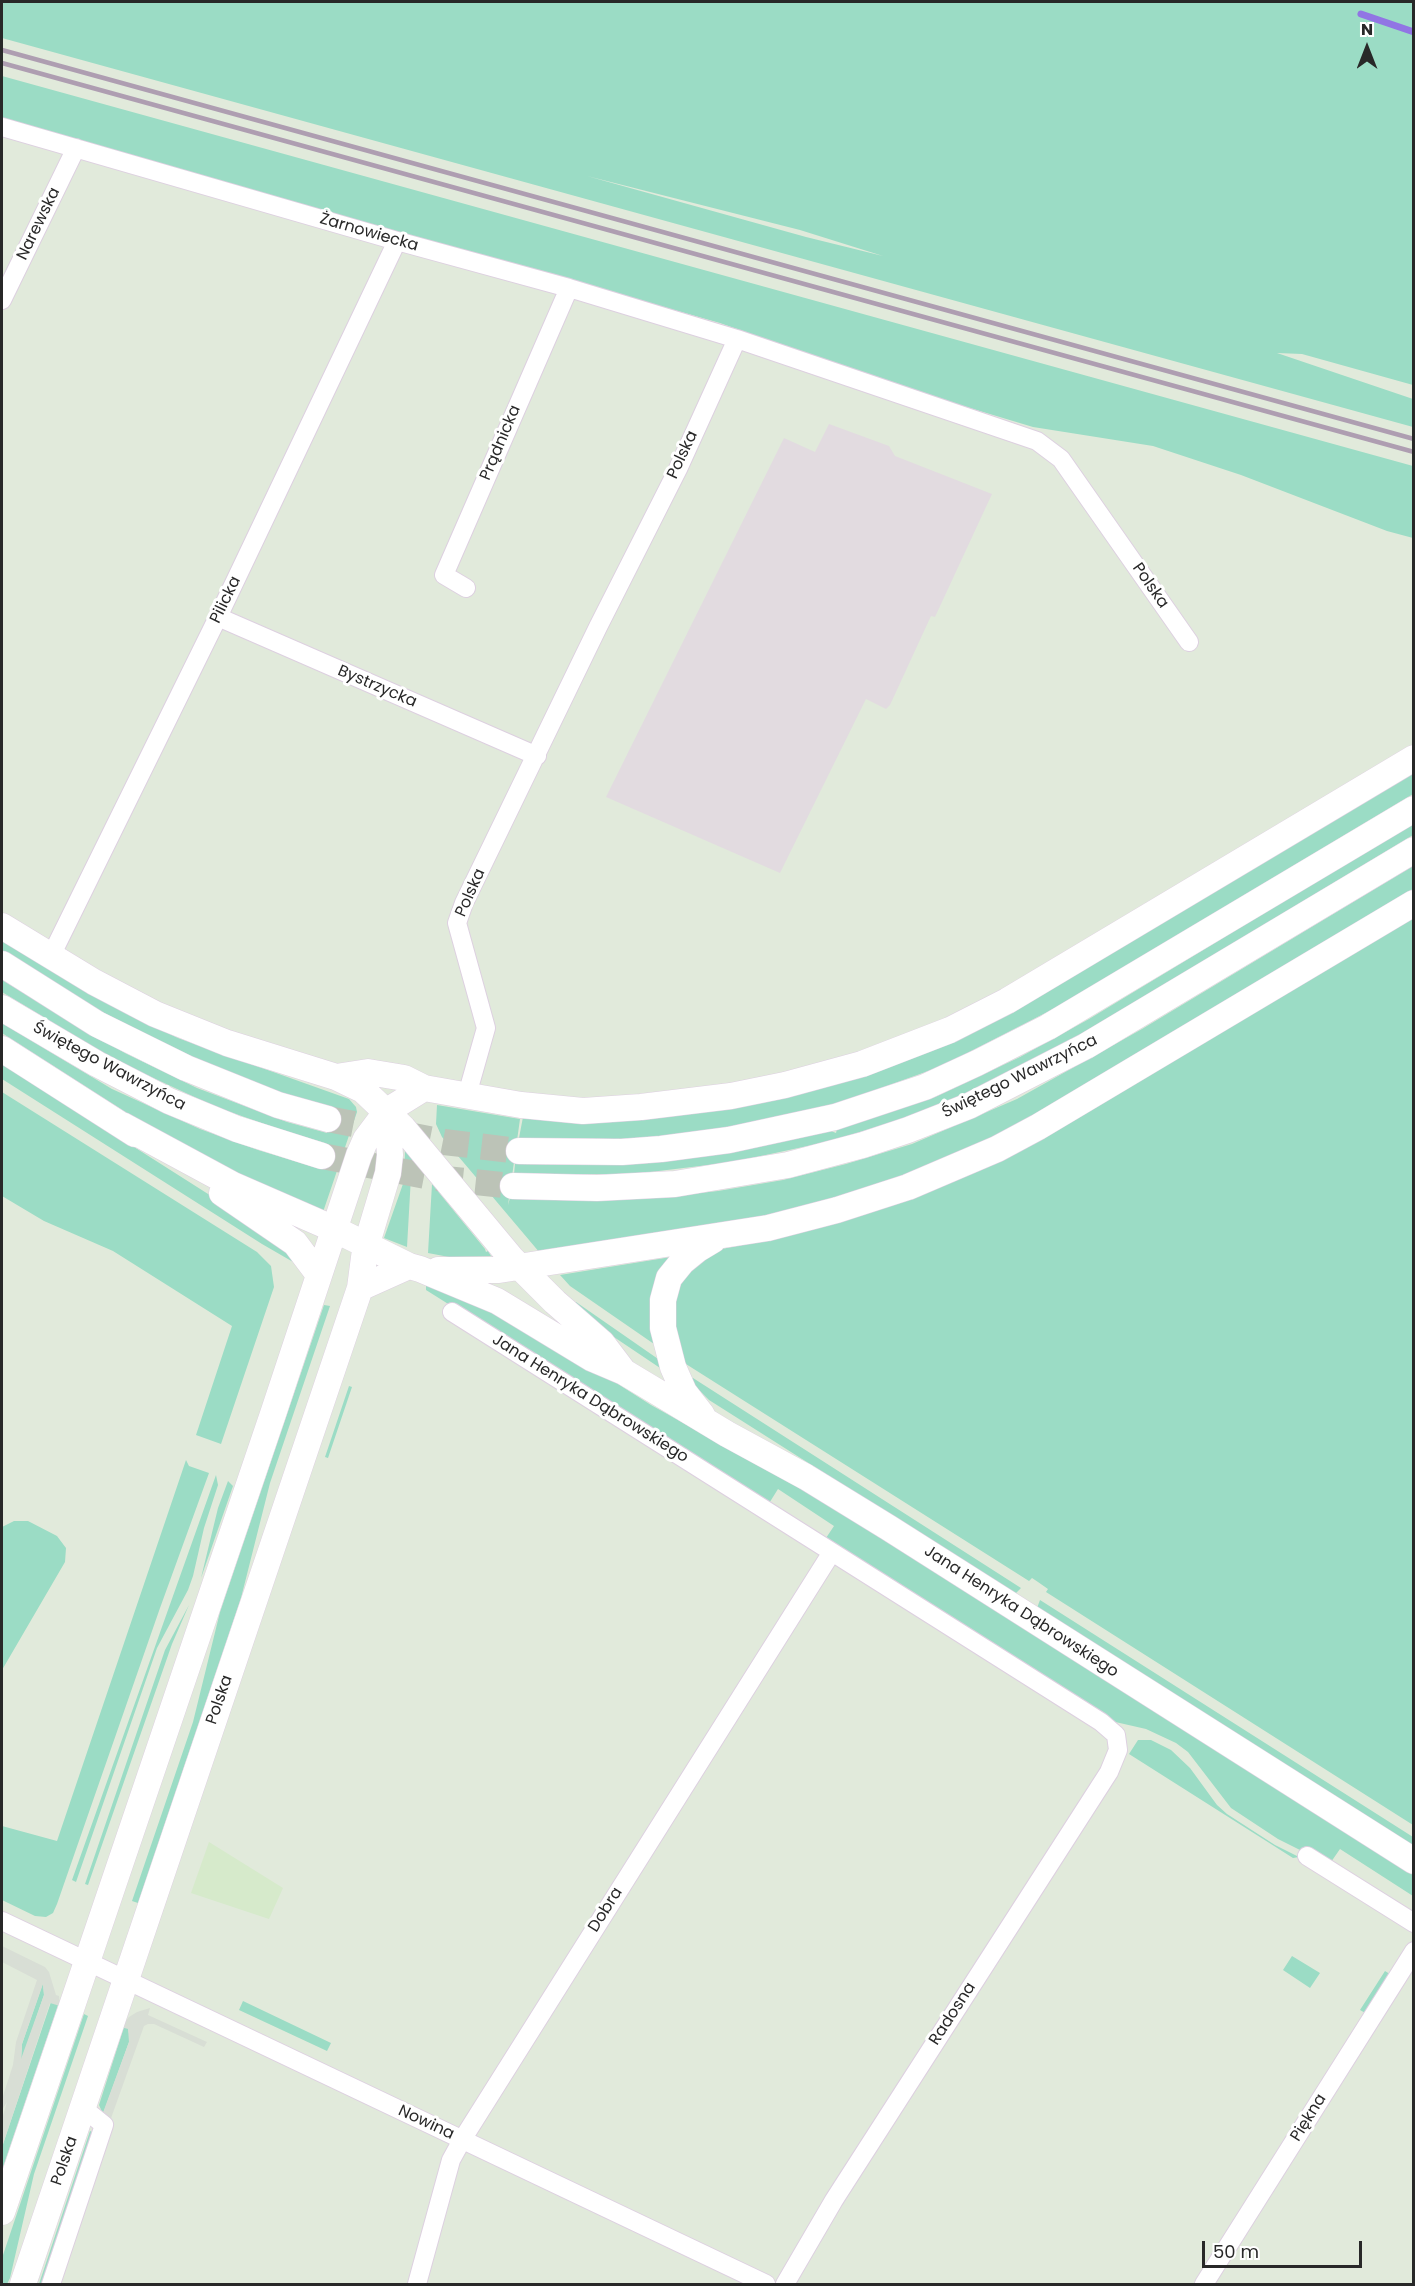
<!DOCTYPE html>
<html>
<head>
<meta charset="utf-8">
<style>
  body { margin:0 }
  #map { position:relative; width:1415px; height:2286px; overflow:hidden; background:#e1eadb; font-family:Poppins,sans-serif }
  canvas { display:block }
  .frame { position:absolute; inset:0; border:3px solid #282828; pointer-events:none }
  .north { position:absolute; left:1337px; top:18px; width:60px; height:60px; -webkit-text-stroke:4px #fff; paint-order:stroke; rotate:0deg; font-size:16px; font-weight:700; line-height:24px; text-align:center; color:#282828 }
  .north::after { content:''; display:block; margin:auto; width:21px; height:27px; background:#282828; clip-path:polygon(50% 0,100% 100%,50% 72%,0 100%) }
  .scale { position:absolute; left:1202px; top:2241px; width:160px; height:27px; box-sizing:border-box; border:3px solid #282828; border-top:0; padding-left:8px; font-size:18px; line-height:21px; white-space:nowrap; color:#282828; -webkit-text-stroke:4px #fff; paint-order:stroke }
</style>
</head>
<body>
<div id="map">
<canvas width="1415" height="2286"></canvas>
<div class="frame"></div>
<div class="north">N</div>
<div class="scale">50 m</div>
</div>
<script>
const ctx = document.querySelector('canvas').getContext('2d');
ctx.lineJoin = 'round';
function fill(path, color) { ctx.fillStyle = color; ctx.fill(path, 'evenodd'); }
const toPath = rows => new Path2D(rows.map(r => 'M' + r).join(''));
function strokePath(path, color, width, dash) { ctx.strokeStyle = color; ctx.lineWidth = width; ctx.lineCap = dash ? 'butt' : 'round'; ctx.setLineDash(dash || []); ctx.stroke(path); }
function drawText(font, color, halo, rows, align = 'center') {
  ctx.font = font + ' Poppins,sans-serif'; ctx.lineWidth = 6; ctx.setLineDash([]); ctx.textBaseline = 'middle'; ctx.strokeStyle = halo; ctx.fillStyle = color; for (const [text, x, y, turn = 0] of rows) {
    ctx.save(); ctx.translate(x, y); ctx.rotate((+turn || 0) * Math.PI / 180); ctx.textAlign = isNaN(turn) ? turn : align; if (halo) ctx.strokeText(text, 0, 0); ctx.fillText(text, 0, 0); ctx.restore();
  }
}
fill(toPath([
  [829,424,889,446,895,456,992,494,935,617,931,616,890,705,886,709,866,699,780,873,606,797,784,438,815,452]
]), '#e2dbe0');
fill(toPath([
  [209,1842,283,1888,269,1919,191,1893]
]), '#d6eacb');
fill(toPath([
  [2,2,1413,2,1413,385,1302,354,1277,353,1413,399,1413,427,2,38],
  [587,176,800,230,883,256,806,237],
  [2,76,1413,466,1413,538,1387,531,1241,475,1153,446,1033,427,910,390,720,323,2,120],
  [1413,770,1413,794,1063,1004,942,1066,837,1104,777,1118,716,1129,662,1137,614,1139,519,1138,523,1117,569,1122,675,1116,819,1089],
  [1413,823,1413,835,1191,969,1091,1029,952,1100,895,1121,831,1141,733,1162,634,1174,514,1174,515,1164,579,1165,635,1164,735,1152,831,1131,836,1133,837,1129,935,1097,1020,1057,1089,1019],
  [1413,866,1413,889,1029,1119,993,1138,926,1167,829,1201,745,1220,540,1253,442,1137,436,1124,437,1105,520,1119,508,1205,510,1198,672,1196,718,1191,783,1180,846,1164,912,1144,1017,1099,1142,1029],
  [1413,917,1413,1825,1046,1592,1048,1589,1038,1582,1032,1578,1029,1581,678,1359,673,1342,674,1287,711,1251,763,1241,874,1211,945,1185,981,1170,1014,1154],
  [2,939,132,1015,178,1038,349,1099,356,1107,357,1112,323,1212,321,1214,166,1138,2,1033,2,1023,112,1089,200,1129,258,1150,321,1169,325,1143,284,1131,216,1107,136,1070,95,1048,2,992,2,980,125,1053,197,1088,287,1122,327,1133,330,1120,305,1101,263,1087,175,1051,102,1012,2,950],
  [2,1063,271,1234,300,1266,262,1244,2,1079],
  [2,1092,257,1252,271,1266,274,1287,221,1444,196,1435,232,1326,113,1251,44,1221,2,1196],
  [405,1150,412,1159,407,1247,384,1238,404,1181],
  [432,1184,485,1249,486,1252,488,1251,491,1256,449,1257,428,1253],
  [671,1257,651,1299,650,1322,654,1344,570,1286,560,1275],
  [426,1283,511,1316,651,1405,816,1497,1413,1875,1413,1896,1340,1849,1331,1862,1306,1846,1302,1851,1278,1839,1231,1808,1188,1752,1176,1743,1146,1729,1111,1721,824,1541,834,1526,778,1489,768,1505,426,1290],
  [576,1302,661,1361,666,1372,605,1331,574,1305],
  [324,1305,330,1306,270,1483,241,1598,138,1903,132,1901,193,1722,220,1612],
  [687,1378,693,1378,1021,1588,1015,1594,709,1400],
  [349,1386,352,1387,328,1458,325,1457],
  [186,1460,189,1466,209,1473,160,1608,57,1904,53,1913,46,1917,35,1916,2,1900,2,1826,57,1841],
  [216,1475,218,1485,204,1528,193,1576,188,1590,157,1648,76,1882,72,1880],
  [228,1481,233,1486,201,1578,218,1508],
  [14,1521,28,1521,57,1536,66,1548,65,1562,2,1670,2,1527],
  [1040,1600,1413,1837,1413,1847,1037,1608],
  [189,1605,172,1644,88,1885,85,1884,165,1650],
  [1138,1740,1151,1740,1171,1750,1190,1768,1217,1805,1227,1814,1275,1845,1299,1857,1293,1858,1129,1754],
  [1292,1956,1320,1973,1310,1988,1283,1970],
  [1385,1971,1393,1976,1369,2015,1360,2010],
  [43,1983,44,1995,21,2062,22,2044],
  [243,2001,331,2043,327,2051,239,2010],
  [51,2002,58,2005,2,2170,2,2147],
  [84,2014,88,2016,34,2174,10,2278,7,2284,2,2284,2,2258],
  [124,2027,128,2028,129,2033,129,2042,103,2114,99,2105],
  [90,2131,95,2133,44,2284,39,2284]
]), '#9bdcc5');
fill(toPath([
  [2,1946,45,1967,49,1972,56,1995,59,1996,60,2006,50,2003,2,2147,2,2119,7,2102,2,2110,2,2099,13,2065,16,2042,37,1980,2,1962],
  [43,1984,44,1995,21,2059,22,2044],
  [150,2008,148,2015,207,2042,204,2047,154,2024,148,2024,144,2026,110,2121,101,2118,129,2042,128,2029,121,2027,129,2017,137,2012]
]), '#d8ded5');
strokePath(toPath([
  [1361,14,1414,32]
]), '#9175e4', 7);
strokePath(toPath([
  [328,1119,444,1142,519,1151],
  [322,1156,436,1178,513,1186]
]), '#bcc3b7', 26, [26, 13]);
const street = toPath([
  [2,127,397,241,569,288,737,339,1037,441,1061,459,1189,642],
  [2,300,76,148],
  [466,588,444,575,569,288],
  [218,617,537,756],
  [51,956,218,617,397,241],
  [467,1095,486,1028,457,923,464,903,598,627,678,469,737,339],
  [452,1312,1101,1722,1116,1735,1118,1750,1109,1772,834,2200,785,2284],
  [1307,1856,1414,1923],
  [2,1921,766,2284],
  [51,2284,104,2125,83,2108],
  [417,2284,451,2160,462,2140,832,1552],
  [1204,2284,1414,1951]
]);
const secondary = toPath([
  [2,926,94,982,155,1014,227,1043,336,1077,363,1090,403,1128,512,1259,555,1302,602,1343,624,1372],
  [2,964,97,1024,186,1068,278,1105,328,1119],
  [2,1008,97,1064,169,1101,237,1129,322,1156],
  [2,1049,135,1134],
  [336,1077,368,1072,404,1078,424,1088,521,1105,583,1111,641,1107,731,1096,785,1085,862,1064,950,1030,1007,1001,1414,758],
  [122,1125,233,1185,334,1229,409,1266,420,1269,497,1301,591,1358,624,1372,727,1434,806,1477,889,1528,1414,1861],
  [519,1151,622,1152,661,1149,729,1140,835,1117,925,1087,977,1063,1048,1027,1414,809],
  [513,1186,597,1188,675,1184,788,1165,863,1145,908,1130,969,1106,1086,1046,1414,850],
  [222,1193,295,1243,319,1275],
  [438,1270,499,1270,768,1228,837,1210,908,1187,997,1149,1038,1127,1414,903],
  [360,1288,409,1266],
  [702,1415,684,1392,673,1367,663,1328,663,1300,669,1278,682,1262,698,1249,713,1240],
  [2,2212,274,1411,359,1155,366,1139,387,1111,424,1088],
  [23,2284,360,1288,365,1250,388,1173,390,1155,387,1111]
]);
strokePath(street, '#ddd0e0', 20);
strokePath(secondary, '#ddd0e0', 27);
strokePath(street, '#fff', 18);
strokePath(secondary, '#fff', 26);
strokePath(toPath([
  [2,50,1414,439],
  [2,63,1414,452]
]), '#ae9eb1', 4.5);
drawText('16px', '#282828', '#fff', [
  ["Narewska",39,224,-64],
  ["Żarnowiecka",369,233,16],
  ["Prądnicka",501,443,-67],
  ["Polska",683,455,-65],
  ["Polska",1150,586,55],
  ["Pilicka",226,600,-64],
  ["Bystrzycka",377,687,23],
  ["Polska",471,893,-66],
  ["Świętego Wawrzyńca",109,1067,28],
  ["Świętego Wawrzyńca",1020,1077,-26],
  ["Jana Henryka Dąbrowskiego",590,1399,32],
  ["Jana Henryka Dąbrowskiego",1021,1612,33],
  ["Polska",220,1700,-71],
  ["Dobra",606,1910,-58],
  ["Radosna",953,2014,-57],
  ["Piękna",1309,2118,-58],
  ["Nowina",426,2123,25],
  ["Polska",65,2161,-71]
]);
</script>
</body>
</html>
